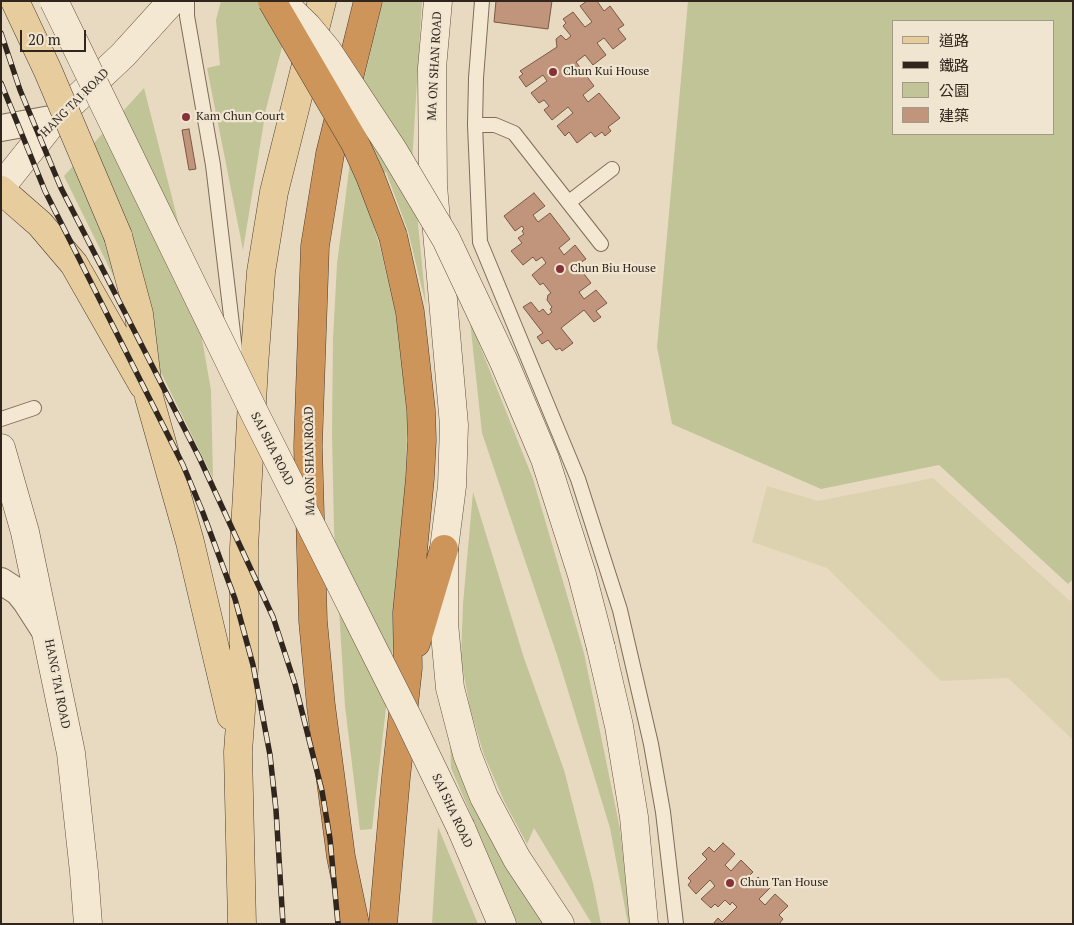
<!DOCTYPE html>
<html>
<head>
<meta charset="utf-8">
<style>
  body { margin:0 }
  #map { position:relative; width:1074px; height:925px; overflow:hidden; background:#e8dac1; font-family:"PT Serif","Noto Sans TC",serif }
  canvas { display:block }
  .frame { position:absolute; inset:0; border:2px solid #30261d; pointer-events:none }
  .legend { position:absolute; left:892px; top:20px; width:162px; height:115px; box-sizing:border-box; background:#f0e5d0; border:1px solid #a39988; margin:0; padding:6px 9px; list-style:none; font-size:15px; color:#30261d }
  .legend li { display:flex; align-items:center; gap:10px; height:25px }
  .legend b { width:25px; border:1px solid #a39988 }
  .scale { position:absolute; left:20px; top:30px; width:66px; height:22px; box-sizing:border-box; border:2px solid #30261d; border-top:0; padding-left:6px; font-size:15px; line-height:18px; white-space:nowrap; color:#30261d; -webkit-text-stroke:4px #f0e5d0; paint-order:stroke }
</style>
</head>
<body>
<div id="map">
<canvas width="1074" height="925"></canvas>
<div class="frame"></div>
<ul class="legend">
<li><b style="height:6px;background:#e7cc9d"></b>道路</li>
<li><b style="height:6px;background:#30261d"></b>鐵路</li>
<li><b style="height:14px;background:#c1c497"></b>公園</li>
<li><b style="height:14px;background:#c1957c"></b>建築</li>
</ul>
<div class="scale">20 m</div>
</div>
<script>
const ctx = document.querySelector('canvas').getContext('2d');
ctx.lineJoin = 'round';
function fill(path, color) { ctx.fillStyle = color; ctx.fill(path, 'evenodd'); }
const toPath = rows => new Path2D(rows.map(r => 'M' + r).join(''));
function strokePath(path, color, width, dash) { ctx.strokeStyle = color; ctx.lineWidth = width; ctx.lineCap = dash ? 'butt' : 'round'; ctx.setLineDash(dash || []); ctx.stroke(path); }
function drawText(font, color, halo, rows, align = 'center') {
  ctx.font = font + ' "PT Serif",serif'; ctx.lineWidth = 4.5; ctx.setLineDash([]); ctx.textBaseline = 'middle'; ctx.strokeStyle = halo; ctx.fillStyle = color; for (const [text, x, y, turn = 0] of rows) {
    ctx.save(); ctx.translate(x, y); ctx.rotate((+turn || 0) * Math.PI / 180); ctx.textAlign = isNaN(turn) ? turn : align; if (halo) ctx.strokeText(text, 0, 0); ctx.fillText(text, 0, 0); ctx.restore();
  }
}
fill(toPath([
  [933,478,1070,601,1073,598,1073,740,1008,678,941,681,827,568,752,542,767,486,818,501]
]), '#dcd2b0');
fill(toPath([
  [221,1,294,1,266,109,243,250,207,68,220,65,216,20],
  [383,1,422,1,412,163,426,305,408,231,386,172,362,188,380,247,398,324,407,415,406,503,398,604,372,829,360,830,345,706,334,529,332,434,333,339,337,264,350,162,364,79],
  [688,1,1073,1,1073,579,1068,584,939,465,821,489,672,424,657,347],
  [1053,21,1053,134,893,134,893,21],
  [144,88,188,260,211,390,213,478,64,176],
  [470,321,533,479,584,653,620,829,630,924,628,924,610,828,558,658,482,433],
  [473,492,524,658,564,770,593,883,601,924,592,924,534,828,527,844,505,803,484,755,470,708,461,659,463,604],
  [450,741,547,924,518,924,451,768],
  [438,827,478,924,432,924]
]), '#c1c497');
const building = toPath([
  [496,1,552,1,548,29,494,22,496,1],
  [587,1,597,1,604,11,610,6,624,25,618,29,626,39,613,49,604,38,597,43,606,55,593,65,585,55,576,62,594,86,583,95,588,102,599,93,620,118,608,127,611,131,605,136,602,132,595,137,591,132,577,143,569,132,565,136,557,126,573,113,568,107,552,120,544,110,549,106,544,100,539,103,531,93,547,81,543,75,526,87,519,77,523,74,520,71,557,47,556,39,561,35,566,40,571,36,563,26,566,23,563,19,573,12,585,27,592,22,580,6,587,1],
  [189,129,196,169,189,170,182,130,189,129],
  [534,193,545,206,533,215,538,222,550,213,570,239,559,248,564,255,575,245,586,259,577,265,591,283,579,292,584,299,596,290,607,303,596,311,601,317,594,322,584,310,561,328,573,343,562,351,560,348,556,350,548,340,542,344,537,337,543,333,523,307,531,302,539,312,543,309,548,315,552,312,550,309,552,307,547,300,548,295,551,293,543,283,540,285,532,275,546,263,542,257,536,261,533,257,523,265,511,251,522,243,518,238,524,234,522,231,524,229,522,226,515,231,504,216,534,193],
  [723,843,735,854,725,865,731,871,741,860,753,872,744,881,749,886,758,877,770,888,759,899,765,905,775,894,788,906,779,915,783,919,779,924,713,924,718,918,722,922,737,907,732,902,730,905,725,900,718,907,715,904,711,908,701,899,715,886,710,880,696,894,688,885,691,881,688,878,707,859,702,854,709,847,714,852,723,843]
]);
fill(building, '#c1957c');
strokePath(building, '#7b5744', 1);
const lane = toPath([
  [187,1,187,16,213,165,236,358],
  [482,1,476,78,475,125,480,242,578,479,620,610,651,744,663,812,676,924],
  [475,125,495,125,514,133,601,244],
  [569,202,612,169],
  [1,419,34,408]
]);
const street = toPath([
  [1,128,56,118],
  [1,581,18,592,26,602,44,630]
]);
const secondary = toPath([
  [438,1,432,68,433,186,454,425,452,486,444,549,444,623,450,688,467,754,484,797,517,859,560,924],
  [1,187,56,118,123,55,172,1],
  [1,448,25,532,71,753,84,872,88,924],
  [601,648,619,726,634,817,644,924],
  [461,828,502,924]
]);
const primary = toPath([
  [1,190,40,224,74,264,143,385],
  [118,236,139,314,149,397,190,542,231,716],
  [242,924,238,752,244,668,244,548,254,366,261,272,274,192,322,1]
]);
const highway = toPath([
  [416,643,444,549],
  [355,924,341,857,321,706,313,621,308,446,315,246,330,154,368,1],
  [383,924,396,777,408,668,407,613,420,478,422,440,421,410,410,312,393,236]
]);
strokePath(lane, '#7f6c5b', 16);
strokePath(street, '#7f6c5b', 28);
strokePath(secondary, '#614e3e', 29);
strokePath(primary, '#4d3b2f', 29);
strokePath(highway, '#4d3b2f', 29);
strokePath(lane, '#f4e8d3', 14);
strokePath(street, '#f4e8d3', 26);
strokePath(secondary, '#f4e8d3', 28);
strokePath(primary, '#e7cc9d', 28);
strokePath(highway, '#ce955b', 28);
const rail = toPath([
  [1,33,20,90,61,188,199,457,273,617,295,684,322,791,330,839,338,924],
  [1,83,45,191,183,465,203,513,235,599,253,665,270,755,276,810,283,924]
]);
strokePath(rail, '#30261d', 5.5);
strokePath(rail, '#f0e5d0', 4, [11]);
const secondaryBridge = toPath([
  [54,1,256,416,408,718,461,828],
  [281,1,307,26,327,50,393,150,446,239,504,362,545,459,582,575,601,648]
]);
const primaryBridge = toPath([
  [15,1,48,71,118,236]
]);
const highwayBridge = toPath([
  [272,1,355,143,370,176,393,236]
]);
strokePath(secondaryBridge, '#614e3e', 29, []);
strokePath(primaryBridge, '#4d3b2f', 29, []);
strokePath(highwayBridge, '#4d3b2f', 29, []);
strokePath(secondaryBridge, '#f4e8d3', 28);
strokePath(primaryBridge, '#e7cc9d', 28);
strokePath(highwayBridge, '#ce955b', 28);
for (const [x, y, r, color] of [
  [553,72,5,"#873238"],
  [186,117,5,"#873238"],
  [560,269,5,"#873238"],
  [730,883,5,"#873238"]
]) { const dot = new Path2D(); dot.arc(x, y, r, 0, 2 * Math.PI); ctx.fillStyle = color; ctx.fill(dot); strokePath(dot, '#f0e5d0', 2); }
drawText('12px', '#30261d', '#f0e5d0', [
  ["MA ON SHAN ROAD",435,66,-87],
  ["HANG TAI ROAD",75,103,-45],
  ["SAI SHA ROAD",272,449,63],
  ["MA ON SHAN ROAD",310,461,-91],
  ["HANG TAI ROAD",57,684,79],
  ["SAI SHA ROAD",452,811,65]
]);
drawText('12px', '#30261d', '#f0e5d0', [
  ["Chun Kui House",563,72],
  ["Kam Chun Court",196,117],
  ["Chun Biu House",570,269],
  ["Chun Tan House",740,883]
], 'left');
</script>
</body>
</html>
